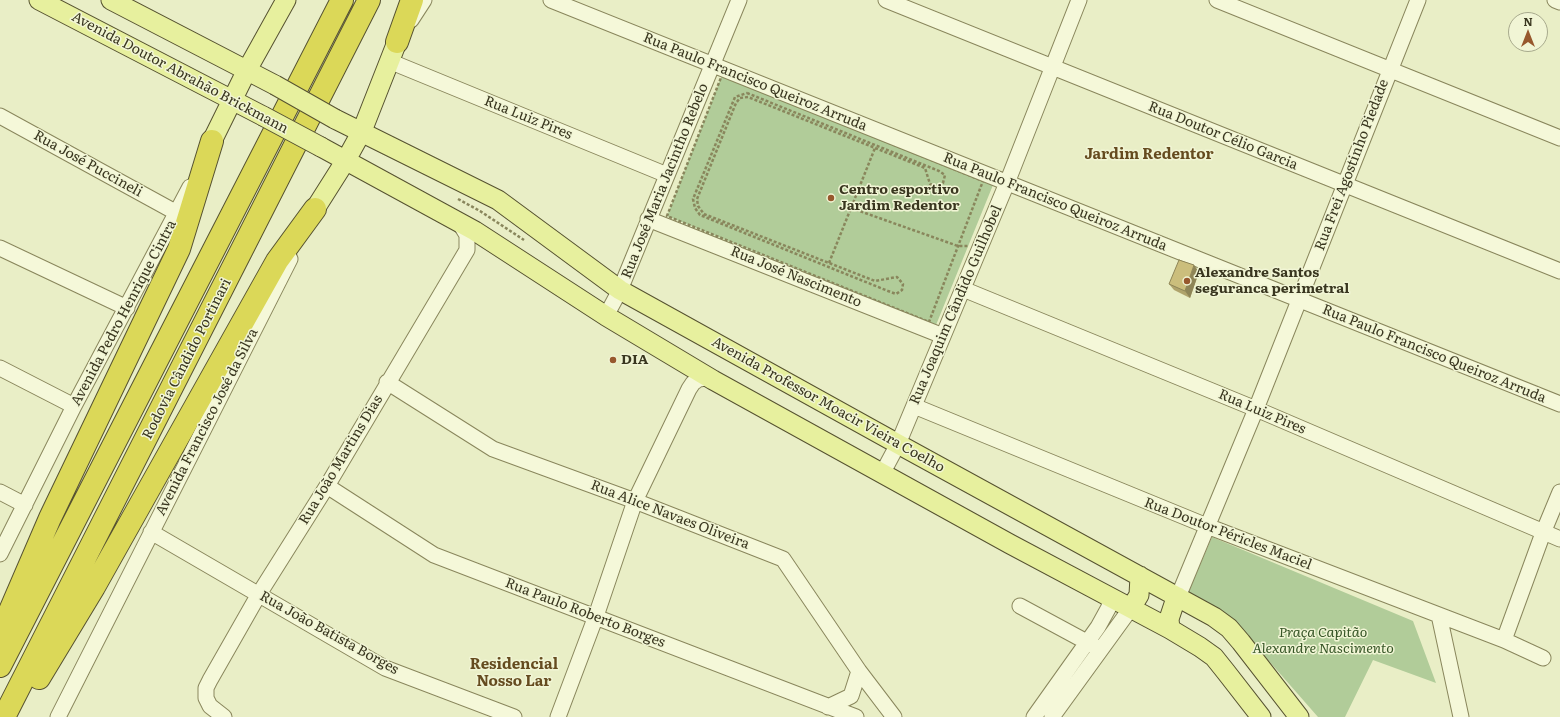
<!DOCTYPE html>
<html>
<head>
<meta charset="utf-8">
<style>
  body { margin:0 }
  #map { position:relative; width:1560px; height:717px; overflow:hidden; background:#e9eec6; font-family:Literata,serif }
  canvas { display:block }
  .north { position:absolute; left:1508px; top:12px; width:40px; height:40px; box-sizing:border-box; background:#f1f5d5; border:1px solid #a7a98c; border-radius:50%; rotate:0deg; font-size:11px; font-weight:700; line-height:16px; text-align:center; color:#39361f }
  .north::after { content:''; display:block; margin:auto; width:14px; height:18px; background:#97582d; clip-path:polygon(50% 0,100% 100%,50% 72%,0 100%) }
</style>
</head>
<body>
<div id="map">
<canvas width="1560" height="717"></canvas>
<div class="north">N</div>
</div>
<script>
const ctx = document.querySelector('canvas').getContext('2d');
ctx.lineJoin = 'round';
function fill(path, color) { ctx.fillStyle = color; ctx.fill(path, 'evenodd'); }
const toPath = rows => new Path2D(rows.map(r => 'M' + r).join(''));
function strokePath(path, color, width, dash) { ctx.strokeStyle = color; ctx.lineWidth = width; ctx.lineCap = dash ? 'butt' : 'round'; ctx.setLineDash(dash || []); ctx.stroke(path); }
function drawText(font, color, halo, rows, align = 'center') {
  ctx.font = font + ' Literata,serif'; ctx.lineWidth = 3; ctx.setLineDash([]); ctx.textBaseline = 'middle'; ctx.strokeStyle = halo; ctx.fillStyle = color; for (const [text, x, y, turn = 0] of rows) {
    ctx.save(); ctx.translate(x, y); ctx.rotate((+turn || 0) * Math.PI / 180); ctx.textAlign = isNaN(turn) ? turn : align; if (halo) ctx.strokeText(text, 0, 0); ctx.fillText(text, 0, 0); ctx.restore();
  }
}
fill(toPath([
  [722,75,993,185,936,325,667,216],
  [1212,537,1413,621,1436,683,1373,660,1345,717,1318,717,1233,620,1188,593]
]), '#b1cc99');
const minor = toPath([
  [551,0,1560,404],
  [886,0,1560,271],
  [1217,0,1560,138],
  [1555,0,1560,2],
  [411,20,424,0],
  [389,61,667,175],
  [0,116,177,213,184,219],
  [648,219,943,336],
  [0,248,127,308],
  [963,289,1256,409,1560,539],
  [606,316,620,290,739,0],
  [0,368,74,406],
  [387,382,493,449,635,501,783,559,859,671,894,717],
  [914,406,1207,526,1504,640,1543,658],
  [882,474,898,444,1007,183,1079,0],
  [327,486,434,555,856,717],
  [0,492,25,505],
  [151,532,385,668,514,717],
  [0,554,74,406,190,187],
  [1178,597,1256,409,1418,0],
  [1020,606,1096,647],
  [1439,615,1461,717],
  [1504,640,1543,533,1560,492],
  [828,707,851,696,859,671],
  [58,717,290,259],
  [224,717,210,706,206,698,206,688,210,680,259,594,327,486,467,250,467,235,459,222],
  [558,717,596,616,635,501,689,389,693,383,699,379,706,378,713,380],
  [1034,717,1098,627,1109,607,1110,597],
  [1052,717,1131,608]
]);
const major = toPath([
  [39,0,263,116],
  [111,0,275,85],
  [335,119,498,200,620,290,898,444,1214,617,1229,628,1241,642,1299,717],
  [212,141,247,70,286,0],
  [321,147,475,231,606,316,713,380,1010,544,1170,629,1200,647,1214,657,1226,672,1261,717],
  [315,209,346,160,362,131,397,42],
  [1131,608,1139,595,1140,576],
  [1170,629,1169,619,1174,604,1178,597]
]);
const highway = toPath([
  [397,42,412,0],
  [0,634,50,518,179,249,212,141],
  [0,666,342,0],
  [39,678,94,587,277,261,315,209],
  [4,717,369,0]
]);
strokePath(minor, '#89865c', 17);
strokePath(major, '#565230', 21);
strokePath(highway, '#565230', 24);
strokePath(toPath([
  [722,75,983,181,929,322,667,216,722,75],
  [747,93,939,171,945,175,943,183,937,187,930,184,925,168,748,97,740,98,736,103,697,199,698,206,704,214,875,281,897,277,903,284,902,290,896,294,888,291,700,215,695,208,693,199,735,97,747,93],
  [458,199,480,211,524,240],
  [851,208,958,246,968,246],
  [829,263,875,148]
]), '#89865c', 2.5, [3, 2]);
strokePath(minor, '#f5f8d9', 15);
strokePath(major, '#e7f09e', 19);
strokePath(highway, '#dbd858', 22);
const majorBridge = toPath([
  [275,85,335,119],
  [263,116,321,147]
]);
strokePath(majorBridge, '#565230', 21, []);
strokePath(majorBridge, '#e7f09e', 19);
fill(toPath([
  [1199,272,1190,298,1174,290,1169,284]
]), '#afa36b');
fill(toPath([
  [1194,265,1199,272,1190,298,1185,291]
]), '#8e8557');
const building = toPath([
  [1179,260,1194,265,1185,291,1169,284,1179,260]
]);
fill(building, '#cbbe7c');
strokePath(building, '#8e8557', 1);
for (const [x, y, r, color] of [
  [831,198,4,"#97582d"],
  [1187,281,4,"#97582d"],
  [613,360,4,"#97582d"]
]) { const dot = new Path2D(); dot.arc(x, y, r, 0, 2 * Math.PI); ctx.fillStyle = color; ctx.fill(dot); strokePath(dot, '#f1f5d5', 1.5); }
drawText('14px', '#39361f', '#f1f5d5', [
  ["Avenida Doutor Abrahão Brickmann",180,73,28],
  ["Rua Paulo Francisco Queiroz Arruda",755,82,22],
  ["Rua Luiz Pires",528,118,22],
  ["Rua Doutor Célio Garcia",1223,136,22],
  ["Rua José Puccineli",88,164,29],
  ["Rua Frei Agostinho Piedade",1352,165,-69],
  ["Rua José Maria Jacintho Rebelo",665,181,-68],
  ["Rua Paulo Francisco Queiroz Arruda",1055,202,22],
  ["Rua José Nascimento",796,277,22],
  ["Rua Joaquim Cândido Guilhobel",956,305,-67],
  ["Avenida Pedro Henrique Cintra",124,313,-62],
  ["Rua Paulo Francisco Queiroz Arruda",1434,354,22],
  ["Rodovia Cândido Portinari",187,359,-63],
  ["Avenida Professor Moacir Vieira Coelho",828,405,29],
  ["Rua Luiz Pires",1262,412,23],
  ["Avenida Francisco José da Silva",207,422,-63],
  ["Rua João Martins Dias",341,460,-59],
  ["Rua Alice Navaes Oliveira",670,515,21],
  ["Rua Doutor Péricles Maciel",1228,534,21],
  ["Rua Paulo Roberto Borges",585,613,21],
  ["Rua João Batista Borges",329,633,29]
]);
drawText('bold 14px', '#39361f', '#f1f5d5', [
  ["Centro esportivo",839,190],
  ["Jardim Redentor",839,206],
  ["Alexandre Santos",1195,273],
  ["seguranca perimetral",1195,289],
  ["DIA",621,360]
], 'left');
drawText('italic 14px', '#365526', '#f1f5d5', [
  ["Praça Capitão",1323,633],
  ["Alexandre Nascimento",1323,649]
]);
drawText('bold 15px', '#654b1f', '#f1f5d5', [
  ["Jardim Redentor",1149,155],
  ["Residencial",514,665],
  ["Nosso Lar",514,682]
]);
</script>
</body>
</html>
